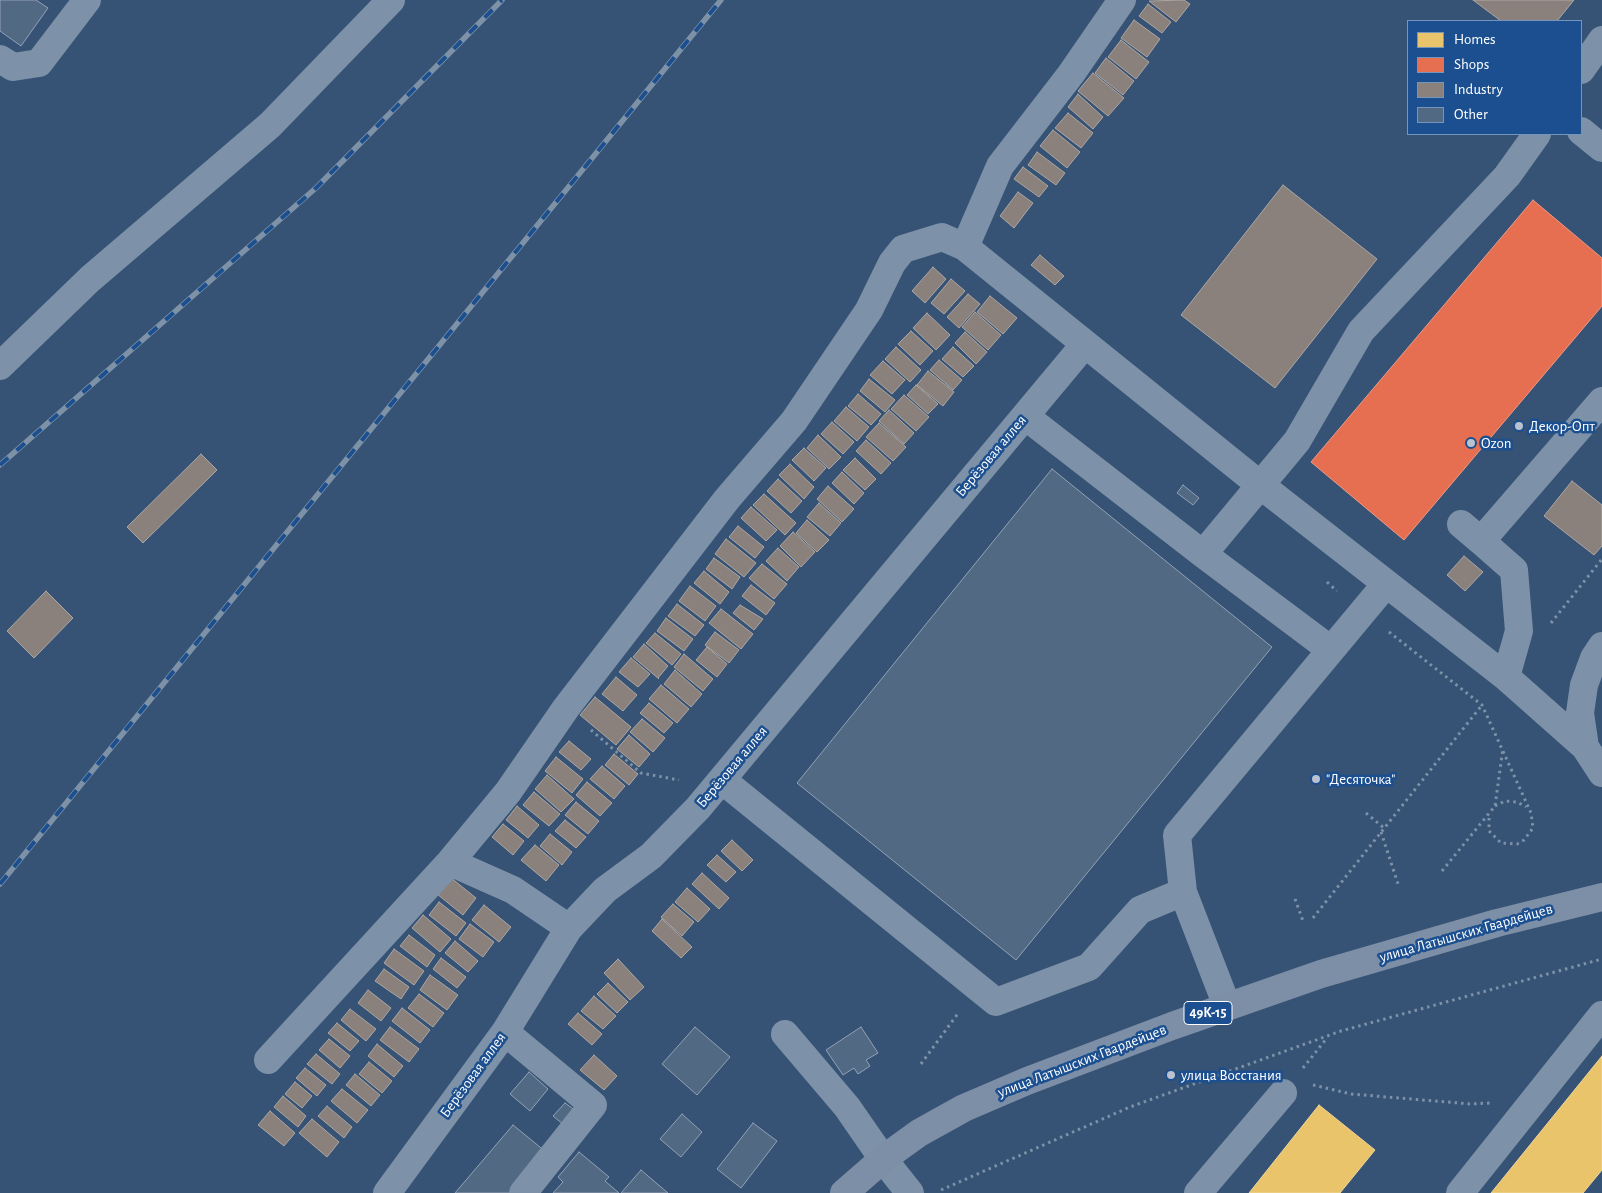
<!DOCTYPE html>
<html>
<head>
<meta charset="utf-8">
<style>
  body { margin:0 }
  #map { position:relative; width:1602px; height:1193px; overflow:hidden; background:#365274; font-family:"Alegreya Sans",sans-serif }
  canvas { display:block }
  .legend { position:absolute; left:1407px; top:20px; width:175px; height:115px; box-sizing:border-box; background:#1b4f8f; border:1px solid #7695bc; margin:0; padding:6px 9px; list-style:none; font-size:15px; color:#fff }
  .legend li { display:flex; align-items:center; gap:10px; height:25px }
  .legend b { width:25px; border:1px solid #7695bc }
</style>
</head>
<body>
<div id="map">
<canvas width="1602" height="1193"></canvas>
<ul class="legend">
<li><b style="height:14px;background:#e9c46a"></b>Homes</li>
<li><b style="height:14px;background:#e76f51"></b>Shops</li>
<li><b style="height:14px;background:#8a817c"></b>Industry</li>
<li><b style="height:14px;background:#526984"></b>Other</li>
</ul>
</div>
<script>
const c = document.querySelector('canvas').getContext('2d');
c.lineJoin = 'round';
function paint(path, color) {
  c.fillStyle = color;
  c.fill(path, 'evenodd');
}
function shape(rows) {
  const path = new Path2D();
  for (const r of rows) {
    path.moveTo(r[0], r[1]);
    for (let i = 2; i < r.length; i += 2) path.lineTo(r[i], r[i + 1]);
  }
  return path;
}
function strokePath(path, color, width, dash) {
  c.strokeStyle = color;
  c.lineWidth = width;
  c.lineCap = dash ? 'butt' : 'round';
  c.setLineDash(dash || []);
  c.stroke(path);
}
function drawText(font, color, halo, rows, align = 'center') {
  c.font = font + ' "Alegreya Sans",sans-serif';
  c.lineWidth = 5;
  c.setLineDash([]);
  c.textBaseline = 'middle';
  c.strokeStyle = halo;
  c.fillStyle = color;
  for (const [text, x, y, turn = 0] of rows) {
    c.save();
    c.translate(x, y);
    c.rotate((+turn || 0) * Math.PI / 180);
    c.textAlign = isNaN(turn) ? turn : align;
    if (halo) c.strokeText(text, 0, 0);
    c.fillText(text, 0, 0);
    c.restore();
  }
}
const homes = shape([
  [1602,1056,1602,1170,1583,1193,1491,1193,1602,1056],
  [1319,1105,1375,1150,1340,1193,1249,1193,1319,1105]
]);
paint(homes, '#e9c46a');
strokePath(homes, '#f0d697', 1);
const shops = shape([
  [1533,200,1602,258,1602,306,1404,540,1311,462,1533,200]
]);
paint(shops, '#e76f51');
strokePath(shops, '#ee9a85', 1);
const industry = shape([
  [1184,0,1190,4,1176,22,1149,1,1184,0],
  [1473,0,1574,0,1557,21,1501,21,1473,0],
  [1148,4,1171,22,1162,33,1139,16,1148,4],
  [1134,20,1160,39,1147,57,1121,38,1134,20],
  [1121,40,1149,62,1136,79,1108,57,1121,40],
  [1106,58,1134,81,1123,95,1095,73,1106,58],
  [1093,73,1124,98,1108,116,1078,91,1093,73],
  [1078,94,1103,117,1093,129,1068,107,1078,94],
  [1068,113,1093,133,1081,148,1055,128,1068,113],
  [1053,130,1080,152,1067,168,1040,146,1053,130],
  [1037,152,1065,173,1056,185,1028,165,1037,152],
  [1023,167,1048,186,1039,197,1014,179,1023,167],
  [1283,185,1377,259,1275,388,1181,315,1283,185],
  [1018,192,1033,203,1014,228,1000,216,1018,192],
  [1040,255,1064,276,1055,285,1031,265,1040,255],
  [933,267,946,279,925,303,912,291,933,267],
  [951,279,965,291,944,314,931,303,951,279],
  [968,294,980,304,959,328,947,317,968,294],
  [990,296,1017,318,1003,334,977,312,990,296],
  [975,312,1001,335,988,350,962,327,975,312],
  [927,313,950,335,936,350,913,328,927,313],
  [911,331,933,351,920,365,898,344,911,331],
  [965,332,987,352,976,364,955,343,965,332],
  [896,347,921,370,910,382,885,359,896,347],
  [953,347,974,366,963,377,942,359,953,347],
  [939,360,962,380,953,390,930,370,939,360],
  [883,361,905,380,892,394,870,375,883,361],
  [928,371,954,392,943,406,917,385,928,371],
  [869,379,895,400,885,412,860,391,869,379],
  [916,385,938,404,928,414,907,395,916,385],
  [858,394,881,414,871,425,848,406,858,394],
  [904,395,929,417,916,431,891,409,904,395],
  [846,407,869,427,857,441,834,421,846,407],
  [889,410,914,433,904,444,879,421,889,410],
  [832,422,854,442,843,454,821,434,832,422],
  [879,423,906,447,893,461,866,437,879,423],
  [818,435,841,457,829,469,807,448,818,435],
  [866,440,891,463,881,474,856,451,866,440],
  [804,448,826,468,814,481,792,460,804,448],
  [201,454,217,470,143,543,127,527,201,454],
  [855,458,876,479,865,490,843,470,855,458],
  [790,464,814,487,804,499,779,475,790,464],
  [842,472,864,493,854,504,832,483,842,472],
  [778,479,802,501,791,513,767,491,778,479],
  [1572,481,1602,505,1602,546,1594,555,1544,516,1572,481],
  [828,486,854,509,842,522,817,499,828,486],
  [764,494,796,523,785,535,753,505,764,494],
  [819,503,841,523,830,536,807,517,819,503],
  [751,507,777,530,766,541,741,518,751,507],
  [807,520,829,540,817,552,796,533,807,520],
  [738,526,764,547,755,558,729,537,738,526],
  [793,532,815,552,801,567,780,546,793,532],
  [726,539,756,563,744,577,715,554,726,539],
  [778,548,799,567,787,581,766,561,778,548],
  [1464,556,1483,572,1465,591,1447,575,1464,556],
  [714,558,740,577,732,589,706,569,714,558],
  [762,564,787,584,774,599,749,578,762,564],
  [704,571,729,592,720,604,694,583,704,571],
  [751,585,775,603,766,615,742,596,751,585],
  [690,586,716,606,705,621,679,601,690,586],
  [46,591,73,618,34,658,7,631,46,591],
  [677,604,704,625,695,636,668,616,677,604],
  [740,605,763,619,754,630,733,613,740,605],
  [721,609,753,634,741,649,709,623,721,609],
  [666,618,693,639,684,651,657,631,666,618],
  [715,632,739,650,729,663,705,645,715,632],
  [655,633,681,654,672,665,646,643,655,633],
  [644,644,668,666,658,678,659,679,633,657,644,644],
  [707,647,727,664,717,677,696,660,707,647],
  [684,654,713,679,703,691,674,667,684,654],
  [631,658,650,674,638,687,619,672,631,658],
  [675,670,702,694,691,707,664,684,675,670],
  [616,677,637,695,623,711,602,694,616,677],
  [661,685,689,709,677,723,649,699,661,685],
  [595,697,631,727,616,745,580,715,595,697],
  [649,703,673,723,664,733,640,713,649,703],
  [642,719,665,738,653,752,630,732,642,719],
  [629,735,650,754,639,767,617,749,629,735],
  [569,741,591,759,581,770,559,752,569,741],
  [614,754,638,774,629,785,605,765,614,754],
  [556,757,583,779,572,793,545,771,556,757],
  [602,766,625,786,614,799,590,779,602,766],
  [547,775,574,799,561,812,535,789,547,775],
  [587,782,612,803,600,816,576,795,587,782],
  [534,792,560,814,549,826,523,805,534,792],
  [576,802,599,821,588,834,565,815,576,802],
  [517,806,539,825,528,838,506,820,517,806],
  [565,820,586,837,576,848,555,831,565,820],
  [503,824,524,841,513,855,492,837,503,824],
  [550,834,572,852,562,865,540,846,550,834],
  [732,840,753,860,742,871,721,851,732,840],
  [535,845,559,865,546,881,521,860,535,845],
  [717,855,736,872,726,882,707,865,717,855],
  [702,873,729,898,719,909,692,884,702,873],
  [450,877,476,898,463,915,437,894,450,877],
  [687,888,710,909,698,922,675,902,687,888],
  [439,902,466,923,456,936,429,915,439,902],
  [673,904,694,922,682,936,661,917,673,904],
  [484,905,511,927,499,942,472,920,484,905],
  [423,915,451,939,440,952,412,928,423,915],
  [662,919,692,947,681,958,652,931,662,919],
  [470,924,494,942,483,957,459,939,470,924],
  [409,935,435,955,427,967,400,946,409,935],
  [455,941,478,961,468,972,445,953,455,941],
  [394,949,424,971,414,985,384,963,394,949],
  [441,958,466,977,457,988,433,969,441,958],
  [618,959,644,987,630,1000,604,973,618,959],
  [384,969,409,987,401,999,375,981,384,969],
  [430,975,458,995,447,1010,420,990,430,975],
  [608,983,628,1002,617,1013,597,994,608,983],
  [368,990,391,1008,381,1021,358,1003,368,990],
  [419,994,444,1013,433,1027,408,1008,419,994],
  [594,996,616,1016,603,1029,581,1011,594,996],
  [402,1008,430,1030,420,1043,392,1021,402,1008],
  [350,1009,376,1029,366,1041,341,1020,350,1009],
  [578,1013,602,1034,592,1045,568,1024,578,1013],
  [337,1023,359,1041,350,1051,328,1033,337,1023],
  [390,1027,419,1049,409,1062,380,1040,390,1027],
  [329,1039,350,1056,340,1068,319,1050,329,1039],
  [377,1044,403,1066,394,1077,368,1056,377,1044],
  [316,1054,340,1074,332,1084,307,1064,316,1054],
  [594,1055,617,1076,604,1090,580,1070,594,1055],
  [369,1062,392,1081,382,1093,359,1074,369,1062],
  [305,1068,326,1085,317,1096,296,1078,305,1068],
  [355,1074,380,1095,371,1106,346,1085,355,1074],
  [295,1082,312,1096,302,1108,285,1094,295,1082],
  [342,1089,368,1110,357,1123,331,1101,342,1089],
  [283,1096,306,1116,298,1127,274,1107,283,1096],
  [327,1106,352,1127,344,1138,318,1116,327,1106],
  [270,1111,295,1133,284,1146,258,1125,270,1111],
  [312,1119,339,1142,327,1157,299,1133,312,1119]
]);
paint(industry, '#8a817c');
strokePath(industry, '#ada7a3', 1);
const building = shape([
  [0,0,36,0,48,8,21,46,0,31,0,0],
  [1052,469,1272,647,1016,960,797,783,1052,469],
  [1183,485,1199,498,1193,505,1177,493,1183,485],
  [695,1027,730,1057,697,1095,662,1064,695,1027],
  [861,1027,878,1053,866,1060,870,1066,858,1074,854,1068,843,1075,826,1050,861,1027],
  [529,1072,548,1089,530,1111,510,1094,529,1072],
  [565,1103,576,1111,564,1125,553,1116,565,1103],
  [682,1114,702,1132,681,1157,660,1139,682,1114],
  [753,1123,777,1141,741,1188,717,1169,753,1123],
  [513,1125,546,1152,511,1193,455,1193,513,1125],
  [579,1152,609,1177,605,1181,619,1193,553,1193,563,1182,558,1177,579,1152],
  [641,1170,668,1193,621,1193,641,1170]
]);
paint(building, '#526984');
strokePath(building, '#92a2b6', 1);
strokePath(shape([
  [1327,582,1337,591],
  [1551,623,1602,559],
  [1389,632,1482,705,1531,813,1533,828,1524,840,1517,844,1501,843,1489,831,1489,814],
  [591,730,641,773,679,780],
  [1495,806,1505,801,1517,802,1526,807],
  [1366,813,1384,828],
  [1381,832,1399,887],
  [1442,871,1495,806,1503,748],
  [1295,899,1303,921],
  [1313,918,1482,705],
  [921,1064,959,1012],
  [1303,1068,1327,1038],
  [1313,1085,1351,1094,1471,1104,1490,1103],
  [941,1190,1130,1107,1341,1031,1602,959]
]), '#7d92a8', 3, [2.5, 4]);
strokePath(shape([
  [0,59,13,67,39,63,87,0],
  [1581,70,1602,40],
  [1581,131,1602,148],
  [965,247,1000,166,1071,74,1122,0],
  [0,366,90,279,270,125,391,0],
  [1025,416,1203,554,1331,650],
  [1461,524,1481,541,1602,401],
  [1481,541,1514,570,1519,631,1506,677],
  [1203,554,1297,441,1361,331,1507,176,1537,134],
  [1602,646,1594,658,1584,685,1580,713,1585,747,1602,773],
  [722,780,996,1002,1089,967,1140,910,1183,892],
  [450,862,513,890,569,928],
  [1227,1006,1183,892,1177,835,1386,584],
  [505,1032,593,1105,523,1193],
  [785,1034,847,1107,883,1159,910,1193],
  [268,1060,450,862,508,792,566,708,727,499,794,421,869,310,892,263,903,249,942,237,965,247,1259,484,1506,677,1585,747],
  [387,1193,505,1032,569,928,605,890,651,856,698,808,1085,344],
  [1198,1193,1283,1093],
  [1460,1193,1602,1015]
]), '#7d92a8', 28);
strokePath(shape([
  [844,1193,883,1159,919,1133,964,1108,1027,1081,1172,1026,1321,974,1497,923,1602,897]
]), '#7d8ea7', 28);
const rail = shape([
  [0,465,317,187,502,0],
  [0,884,721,0]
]);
strokePath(rail, '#7e92a7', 5.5);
strokePath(rail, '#1b4f8f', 4, [11]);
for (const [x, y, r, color] of [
  [1519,426,5,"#b9c2ce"],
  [1471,443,5,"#b9c2ce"],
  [1316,779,5,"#b9c2ce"],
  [1171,1075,5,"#b9c2ce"]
]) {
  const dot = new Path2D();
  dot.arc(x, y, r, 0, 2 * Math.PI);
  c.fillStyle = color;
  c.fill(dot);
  strokePath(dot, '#1b4f8f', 2);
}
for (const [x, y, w] of [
  [1208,1013,48]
]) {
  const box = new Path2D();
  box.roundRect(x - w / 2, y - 11.5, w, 23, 4);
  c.fillStyle = '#1b4f8f';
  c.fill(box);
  strokePath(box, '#fff', 1);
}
drawText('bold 14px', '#fff', null, [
  ["49К-15",1208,1013]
]);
drawText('15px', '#fff', '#1b4f8f', [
  ["Декор-Опт",1529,426],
  ["Ozon",1481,443],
  ["\"Десяточка\"",1326,779],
  ["улица Восстания",1181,1075]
], 'left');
drawText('15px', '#fff', '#1b4f8f', [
  ["Берёзовая аллея",991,456,-50],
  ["Берёзовая аллея",732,767,-50],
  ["улица Латышских Гвардейцев",1466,933,-16],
  ["улица Латышских Гвардейцев",1082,1061,-21],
  ["Берёзовая аллея",473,1075,-54]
]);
</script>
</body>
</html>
